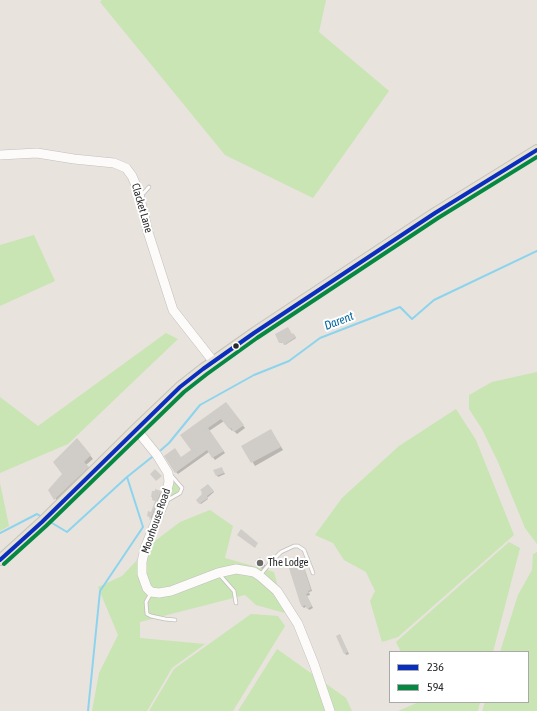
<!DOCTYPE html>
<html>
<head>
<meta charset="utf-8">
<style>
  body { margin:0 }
  #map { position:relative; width:537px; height:711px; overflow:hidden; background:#e8e3dd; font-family:"Asap Condensed",sans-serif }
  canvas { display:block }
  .legend { position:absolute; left:389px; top:651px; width:140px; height:52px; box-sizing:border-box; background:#fff; border:1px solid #a9a9a9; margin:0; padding:5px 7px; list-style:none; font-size:12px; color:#292929 }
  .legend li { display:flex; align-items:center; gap:8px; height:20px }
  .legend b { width:20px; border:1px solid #a9a9a9 }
</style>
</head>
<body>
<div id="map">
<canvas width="537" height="711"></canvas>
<ul class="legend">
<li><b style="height:5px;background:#0a2ebe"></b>236</li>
<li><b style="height:5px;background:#068843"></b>594</li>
</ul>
</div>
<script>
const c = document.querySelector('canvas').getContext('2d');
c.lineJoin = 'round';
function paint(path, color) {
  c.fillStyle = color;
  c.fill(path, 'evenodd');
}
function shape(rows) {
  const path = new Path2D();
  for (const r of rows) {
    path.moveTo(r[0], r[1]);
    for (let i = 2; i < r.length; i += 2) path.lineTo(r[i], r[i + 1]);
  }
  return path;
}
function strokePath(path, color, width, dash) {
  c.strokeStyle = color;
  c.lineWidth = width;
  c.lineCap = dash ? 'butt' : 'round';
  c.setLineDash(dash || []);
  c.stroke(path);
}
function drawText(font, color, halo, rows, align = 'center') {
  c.font = font + ' "Asap Condensed",sans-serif';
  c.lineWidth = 4;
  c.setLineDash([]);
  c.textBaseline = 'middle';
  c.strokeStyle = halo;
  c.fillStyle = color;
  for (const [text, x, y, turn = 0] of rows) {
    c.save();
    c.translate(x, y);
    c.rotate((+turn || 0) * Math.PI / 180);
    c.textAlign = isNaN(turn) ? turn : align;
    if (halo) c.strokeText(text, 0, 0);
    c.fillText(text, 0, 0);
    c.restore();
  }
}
paint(shape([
  [102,0,326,0,319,32,389,91,313,198,225,155,100,2],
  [34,235,55,281,0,306,0,245],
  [166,333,178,339,68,444,0,473,0,397,38,426],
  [537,372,537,544,525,528,498,462,482,429,469,409,469,395,492,382],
  [456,409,476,440,514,535,398,637,382,642,370,601,375,591,366,572,344,560,333,543,315,535,342,498,399,446],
  [171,478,180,489,172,497,170,498],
  [0,483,9,526,0,531],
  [210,510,233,526,225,558,274,572,285,613,256,605,245,595,140,622,140,638,205,644,172,668,147,711,92,711,99,673,118,635,98,587,122,576,155,541,180,522],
  [509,542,520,548,493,652,401,652,396,642],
  [537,552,537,711,482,711,485,702,528,702,528,652,500,652,518,595,532,570,533,554],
  [251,614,278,616,285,626,233,711,149,711,174,669],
  [277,649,346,698,352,711,238,711],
  [419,702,480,702,478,711,398,711]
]), '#c8e5b3');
paint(shape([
  [292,335,294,335,296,338,285,345,283,342,281,343,280,342],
  [228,405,245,428,237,434,233,430,232,431,224,421,209,431,225,453,215,460,209,452,178,474,176,472,181,458,193,450,182,435],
  [271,430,283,450,255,466,243,446],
  [80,443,93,459,86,465,91,470,58,502,49,490,63,474],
  [222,469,225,474,218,477,215,471],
  [208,485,214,492,207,498,208,499,201,504,197,500,203,495],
  [160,492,161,493,151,520,151,518,148,516,152,514,156,501,153,500,152,496],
  [260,559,266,566,262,569,256,561],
  [296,564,299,570,304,569,305,570,312,591,309,592,310,595,307,596,313,608,309,610,307,606,304,608,302,606],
  [340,635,349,654,346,655,337,636]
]), '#0003');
strokePath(shape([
  [161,450,169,443,200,405,254,375,289,361,320,338,400,307,412,319,434,300,537,251],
  [47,520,67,532,127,477,152,457],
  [0,533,37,514,42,517],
  [88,711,100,591,143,527,127,477]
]), '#8cd4ee', 2);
paint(shape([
  [288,327,292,334,293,333,296,337,284,345,282,342,279,343,275,334],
  [226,402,244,425,234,432,231,428,229,429,221,419,208,428,224,451,212,458,207,450,175,473,164,456,175,448,181,457,191,450,180,435],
  [271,429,281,447,251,463,241,446],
  [77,438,91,455,84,462,89,467,54,500,48,490,62,474,53,462],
  [222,467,224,473,216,476,213,470],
  [155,469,162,476,156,481,150,474],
  [208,484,214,491,207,496,208,498,199,504,196,500,202,494,201,493,202,492,200,490],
  [155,489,161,491,150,520,149,519,150,517,147,516,148,511,151,512,155,501,152,500,153,497,151,497,152,491,155,491],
  [241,529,258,543,255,548,237,535],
  [260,557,265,564,260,568,255,561],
  [296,562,298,569,304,568,311,590,308,591,309,593,306,594,312,606,307,609,305,605,302,607,300,603,288,565],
  [340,634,348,652,344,654,336,636]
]), '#d0cdc9');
const lane = shape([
  [141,196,149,187],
  [166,501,180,493,182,488,170,474],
  [219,574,234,591,236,603],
  [261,574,271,562,281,552,294,546,298,546,304,550,313,573],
  [151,593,146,602,147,614,151,616,165,619,175,620]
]);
const secondary = shape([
  [0,155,37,153,74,159,114,163,126,168,132,176,138,190,148,232,173,310,213,361],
  [136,429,157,455,168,473,169,482,164,502,145,548,142,562,142,574,147,588,151,592,159,593,171,591,218,573,236,569,254,572,260,576,277,591,298,624,314,664,330,711]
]);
const primary = shape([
  [0,560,42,522,136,429,180,387,203,369,254,333,435,213,537,150]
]);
strokePath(lane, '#c1bfbf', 4.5);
strokePath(secondary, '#c1bfbf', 10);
strokePath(primary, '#c4c2c0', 12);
strokePath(lane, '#fcfbfa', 3);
strokePath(secondary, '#fcfbfa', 9);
strokePath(primary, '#e7e2d1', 10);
strokePath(shape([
  [0,560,42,522,180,387,203,369,254,333,435,213,537,150]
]), '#0a2ebe', 4);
strokePath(shape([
  [4,564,46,526,184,392,207,374,257,338,438,218,537,157]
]), '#068843', 4);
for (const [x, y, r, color] of [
  [236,346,3.5,"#292929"],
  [260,563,4,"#6c6a68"]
]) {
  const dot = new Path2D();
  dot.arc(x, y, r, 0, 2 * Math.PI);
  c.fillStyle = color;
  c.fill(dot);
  strokePath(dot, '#fff', 1.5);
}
drawText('11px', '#292929', '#fff', [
  ["Clacket Lane",142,208,74],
  ["Moorhouse Road",156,521,-71]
]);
drawText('11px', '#292929', '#fff', [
  ["The Lodge",268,563]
], 'left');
drawText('italic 12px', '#0468a1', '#fff', [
  ["Darent",339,321,-21]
]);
</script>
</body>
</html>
